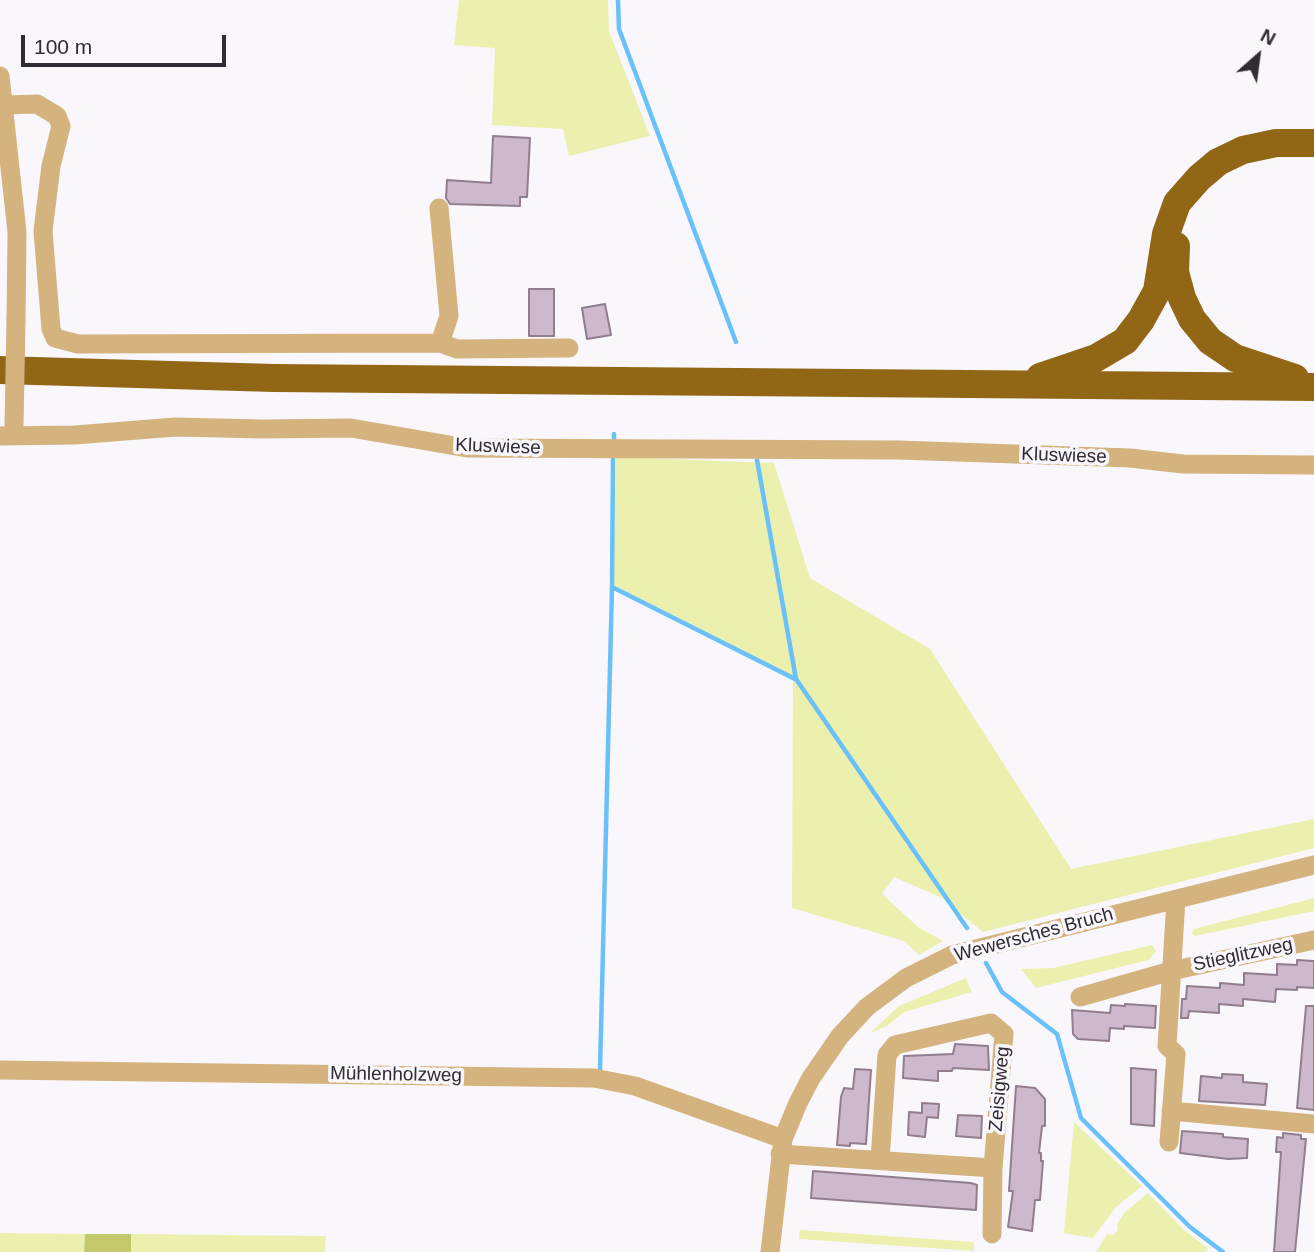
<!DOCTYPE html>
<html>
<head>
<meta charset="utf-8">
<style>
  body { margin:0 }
  #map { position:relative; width:1314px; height:1252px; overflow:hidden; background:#f9f7fc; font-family:Arial,sans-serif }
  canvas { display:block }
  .north { position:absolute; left:1223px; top:21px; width:70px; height:70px; -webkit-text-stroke:5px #f9f7fc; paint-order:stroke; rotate:28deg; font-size:19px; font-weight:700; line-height:28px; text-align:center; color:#302b34 }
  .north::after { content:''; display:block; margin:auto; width:24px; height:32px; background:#302b34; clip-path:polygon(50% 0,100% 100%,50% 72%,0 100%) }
  .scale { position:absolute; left:21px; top:35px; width:205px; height:32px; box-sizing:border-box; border:4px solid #302b34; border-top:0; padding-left:9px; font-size:21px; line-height:24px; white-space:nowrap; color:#302b34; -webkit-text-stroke:5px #f9f7fc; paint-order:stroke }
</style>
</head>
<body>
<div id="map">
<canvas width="1314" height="1252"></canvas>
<div class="north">N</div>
<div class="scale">100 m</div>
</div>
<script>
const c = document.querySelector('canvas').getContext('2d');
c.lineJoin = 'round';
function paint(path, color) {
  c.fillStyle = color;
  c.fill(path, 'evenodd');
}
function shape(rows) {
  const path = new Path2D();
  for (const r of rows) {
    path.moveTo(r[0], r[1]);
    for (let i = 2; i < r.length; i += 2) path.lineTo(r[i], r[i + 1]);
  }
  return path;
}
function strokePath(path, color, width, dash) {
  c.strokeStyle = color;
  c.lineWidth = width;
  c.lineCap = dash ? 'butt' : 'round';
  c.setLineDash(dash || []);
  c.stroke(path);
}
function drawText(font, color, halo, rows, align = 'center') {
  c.font = font + ' Arial,sans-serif';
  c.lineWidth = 7;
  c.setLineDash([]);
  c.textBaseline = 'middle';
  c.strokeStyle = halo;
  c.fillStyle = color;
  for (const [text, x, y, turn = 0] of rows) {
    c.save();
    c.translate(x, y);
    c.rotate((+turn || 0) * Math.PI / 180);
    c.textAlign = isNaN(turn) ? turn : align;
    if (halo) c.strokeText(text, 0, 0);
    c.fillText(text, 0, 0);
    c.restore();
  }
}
paint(shape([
  [459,0,608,0,609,31,650,136,569,156,563,129,492,125,495,48,454,45],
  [616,457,774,463,810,578,930,649,1071,869,1314,819,1314,848,983,932,940,897,894,877,882,894,918,927,943,941,919,955,904,941,792,908,793,676,613,586],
  [1314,898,1314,911,1195,936,1192,933,1194,929],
  [1152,945,1156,951,1149,960,1036,988,1021,969,1053,968],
  [966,978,972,992,904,1012,887,1026,870,1033,899,1006],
  [1074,1122,1142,1186,1116,1207,1093,1238,1064,1233],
  [1148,1193,1185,1231,1208,1248,1206,1252,1096,1252,1107,1234,1113,1235,1118,1230,1117,1224,1125,1212],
  [800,1230,974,1242,974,1251,799,1239],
  [0,1233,85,1234,84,1252,0,1252],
  [131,1234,326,1236,325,1252,131,1252]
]), '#ebf0ae');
paint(shape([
  [85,1234,131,1234,131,1252,84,1252]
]), '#c3c86c');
strokePath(shape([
  [618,0,619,29,736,342],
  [614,434,614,442],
  [613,459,612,587,795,679],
  [757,460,796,679,967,928],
  [986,963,1002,992,1057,1034,1081,1118,1190,1227,1223,1252],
  [600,1070,612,587]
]), '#6ac0f8', 4.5);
const building = shape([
  [493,136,530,138,527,197,520,197,520,206,450,204,446,198,447,180,491,183,493,136],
  [529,289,554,289,554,336,529,336,529,289],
  [605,304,611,335,587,339,582,308,605,304],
  [1297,960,1314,961,1314,988,1297,987,1297,990,1276,989,1275,1002,1243,999,1243,1006,1219,1004,1219,1013,1189,1011,1188,1018,1181,1018,1182,999,1186,999,1187,986,1220,988,1220,983,1244,985,1244,973,1277,975,1277,964,1297,965,1297,960],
  [1125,1004,1156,1006,1155,1028,1124,1026,1124,1029,1110,1028,1109,1041,1078,1039,1073,1034,1072,1010,1110,1013,1111,1005,1125,1006,1125,1004],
  [1306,1006,1314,1006,1314,1110,1297,1108,1306,1006],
  [955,1044,988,1046,989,1070,953,1068,952,1071,938,1071,938,1081,903,1078,904,1056,953,1054,955,1044],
  [1131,1068,1156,1070,1154,1126,1131,1124,1131,1068],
  [855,1069,871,1070,866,1144,850,1143,850,1146,837,1145,841,1097,844,1088,853,1089,855,1069],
  [1222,1074,1243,1075,1243,1082,1267,1084,1265,1105,1199,1101,1201,1076,1222,1078,1222,1074],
  [1016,1086,1035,1088,1045,1099,1045,1126,1042,1126,1039,1153,1041,1153,1041,1161,1043,1161,1040,1200,1035,1200,1032,1231,1008,1227,1013,1191,1009,1191,1016,1086],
  [922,1103,939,1104,938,1118,927,1117,925,1137,908,1135,909,1112,922,1113,922,1103],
  [958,1115,982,1116,981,1138,956,1136,958,1115],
  [1182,1131,1223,1134,1223,1137,1248,1139,1247,1158,1228,1159,1180,1153,1182,1131],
  [1283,1133,1301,1135,1301,1139,1306,1139,1295,1252,1274,1252,1281,1152,1276,1152,1277,1137,1283,1138,1283,1133],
  [813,1171,971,1183,977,1185,976,1210,811,1198,813,1171]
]);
paint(building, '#ceb8cb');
strokePath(building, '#917d8e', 2);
strokePath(shape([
  [0,76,17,232,16,320],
  [5,105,37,104,57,116,61,126,51,166,43,231,51,329,55,338,78,344,440,343,457,349,569,348],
  [439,208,449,316,440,343],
  [0,436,75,435,175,427,263,429,351,428,467,448,899,450,1130,458,1183,464,1314,465],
  [1080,997,1171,971,1314,940],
  [0,1070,594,1078,635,1086,783,1139],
  [1171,1111,1314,1124],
  [1169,1142,1176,1054,1167,1046,1176,899],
  [780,1154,993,1168],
  [880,1160,887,1055,895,1045,991,1023,1004,1034,993,1168,992,1234],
  [770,1252,783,1139,798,1103,811,1078,840,1036,867,1007,906,978,952,955,1314,865]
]), '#d4b37e', 19);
strokePath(shape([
  [1176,246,1175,272,1182,298,1192,319,1210,341,1235,358,1295,378],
  [0,370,274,378,1314,387],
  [1040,377,1096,358,1125,341,1141,320,1157,291,1166,234,1177,203,1199,178,1218,162,1243,150,1276,143,1314,143]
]), '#916716', 28);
strokePath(shape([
  [14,426,16,320]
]), '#d4b37e', 19);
drawText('19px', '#302b34', '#f9f7fc', [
  ["Kluswiese",498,447,2],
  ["Kluswiese",1064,456,2],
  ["Wewersches Bruch",1034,935,-15],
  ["Stieglitzweg",1243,955,-12],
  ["Mühlenholzweg",396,1075,1],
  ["Zeisigweg",1000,1089,-85]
]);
</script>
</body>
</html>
